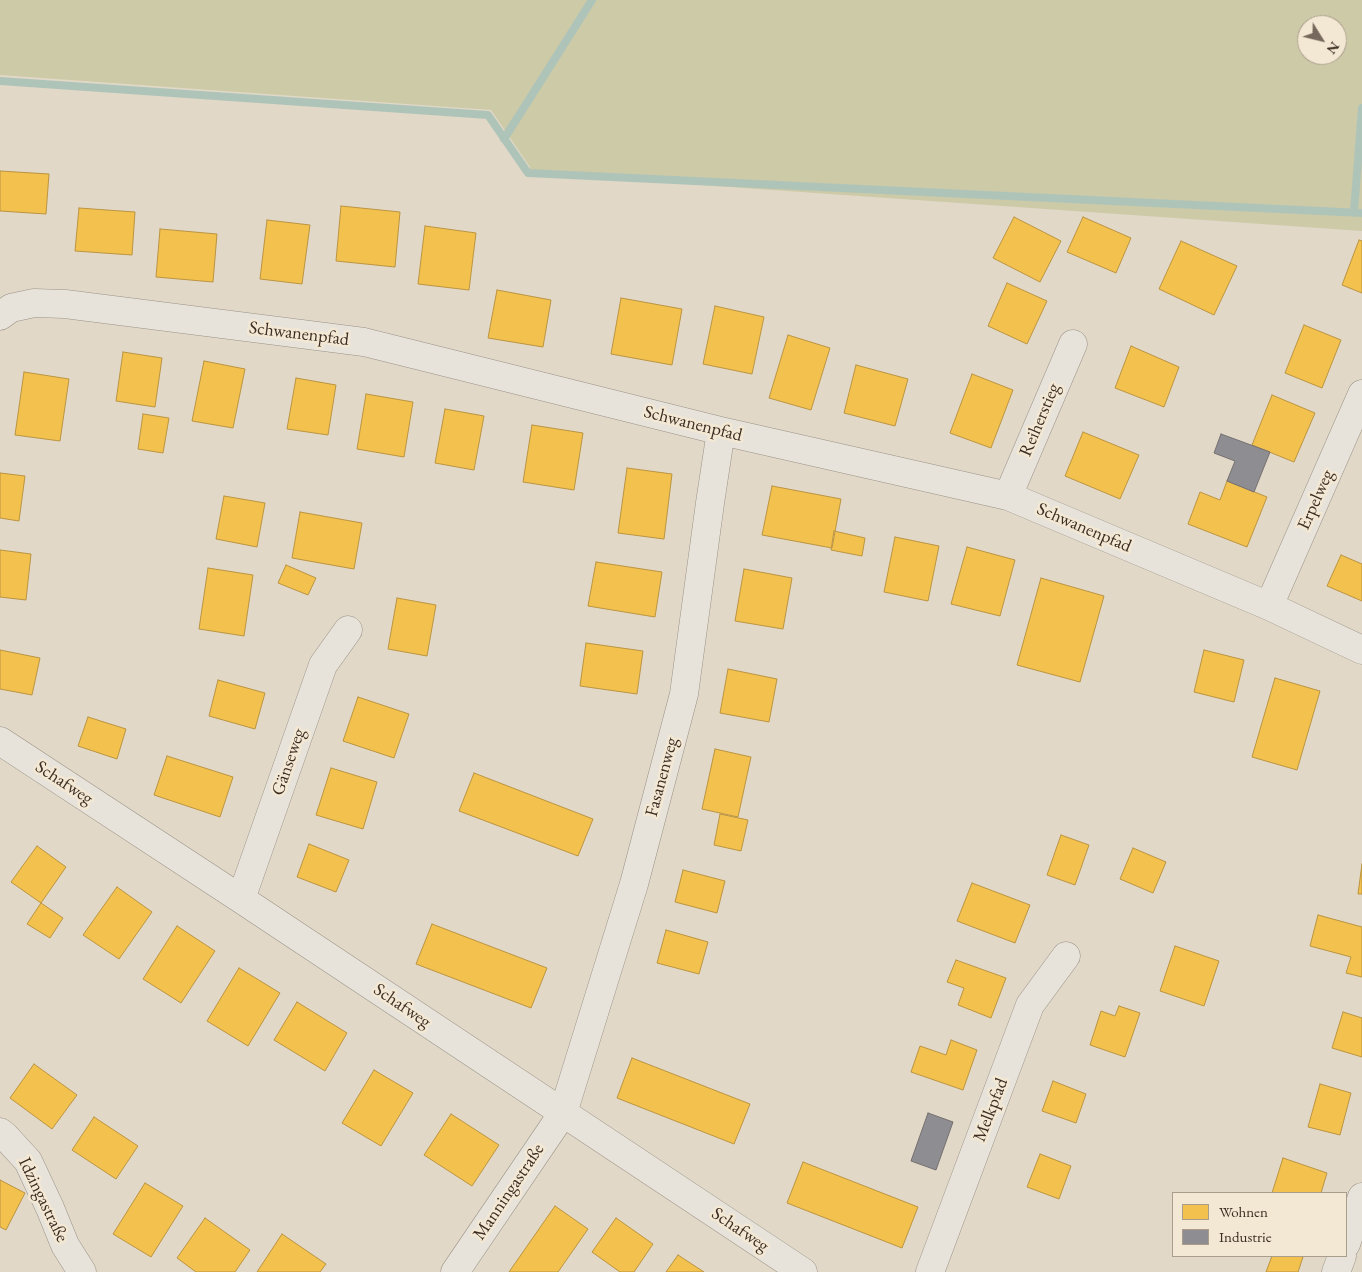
<!DOCTYPE html>
<html>
<head>
<meta charset="utf-8">
<style>
  body { margin:0 }
  #map { position:relative; width:1362px; height:1272px; overflow:hidden; background:#e1d8c7; font-family:"EB Garamond",serif }
  canvas { display:block }
  .legend { position:absolute; left:1172px; top:1192px; width:175px; height:65px; box-sizing:border-box; background:#f3e8d3; border:1px solid #aa9d8c; margin:0; padding:6px 9px; list-style:none; font-size:15px; color:#3c2c22 }
  .legend li { display:flex; align-items:center; gap:10px; height:25px }
  .legend b { width:25px; border:1px solid #aa9d8c }
  .north { position:absolute; left:1297px; top:15px; width:50px; height:50px; box-sizing:border-box; background:#f3e8d3; border:1px solid #aa9d8c; border-radius:50%; rotate:126deg; font-size:14px; font-weight:700; line-height:20px; text-align:center; color:#3c2c22 }
  .north::after { content:''; display:block; margin:auto; width:18px; height:22px; background:#76685c; clip-path:polygon(50% 0,100% 100%,50% 72%,0 100%) }
</style>
</head>
<body>
<div id="map">
<canvas width="1362" height="1272"></canvas>
<ul class="legend">
<li><b style="height:14px;background:#f2c14e"></b>Wohnen</li>
<li><b style="height:14px;background:#8d8d92"></b>Industrie</li>
</ul>
<div class="north">N</div>
</div>
<script>
const c = document.querySelector('canvas').getContext('2d');
c.lineJoin = 'round';
function paint(path, color) {
  c.fillStyle = color;
  c.fill(path, 'evenodd');
}
function shape(rows) {
  const path = new Path2D();
  for (const r of rows) {
    path.moveTo(r[0], r[1]);
    for (let i = 2; i < r.length; i += 2) path.lineTo(r[i], r[i + 1]);
  }
  return path;
}
function strokePath(path, color, width, dash) {
  c.strokeStyle = color;
  c.lineWidth = width;
  c.lineCap = dash ? 'butt' : 'round';
  c.setLineDash(dash || []);
  c.stroke(path);
}
function drawText(font, color, halo, rows, align = 'center') {
  c.font = font + ' "EB Garamond",serif';
  c.lineWidth = 5;
  c.setLineDash([]);
  c.textBaseline = 'middle';
  c.strokeStyle = halo;
  c.fillStyle = color;
  for (const [text, x, y, turn = 0] of rows) {
    c.save();
    c.translate(x, y);
    c.rotate((+turn || 0) * Math.PI / 180);
    c.textAlign = isNaN(turn) ? turn : align;
    if (halo) c.strokeText(text, 0, 0);
    c.fillText(text, 0, 0);
    c.restore();
  }
}
paint(shape([
  [0,0,1362,0,1362,231,528,173,530,167,491,110,0,75],
  [1307,25,1337,25,1337,55,1307,55]
]), '#cdcaa8');
const homes = shape([
  [0,171,49,174,46,214,0,211,0,171],
  [341,206,400,212,395,267,336,261,341,206],
  [79,208,135,212,132,255,75,251,79,208],
  [1014,217,1061,241,1040,282,993,258,1014,217],
  [1083,217,1131,238,1116,273,1067,252,1083,217],
  [267,220,310,225,302,284,260,279,267,220],
  [425,226,476,233,469,290,418,284,425,226],
  [160,229,217,234,213,282,156,277,160,229],
  [1359,240,1362,241,1362,293,1342,285,1359,240],
  [1181,241,1237,266,1214,315,1159,289,1181,241],
  [1007,283,1047,301,1027,344,988,326,1007,283],
  [497,290,551,300,543,347,488,338,497,290],
  [621,298,682,309,672,365,611,354,621,298],
  [715,306,764,317,752,374,703,364,715,306],
  [1304,325,1341,340,1322,388,1285,373,1304,325],
  [788,335,830,348,811,410,769,398,788,335],
  [1131,346,1179,367,1164,407,1115,388,1131,346],
  [123,352,162,358,155,407,116,401,123,352],
  [204,361,245,369,233,428,192,421,204,361],
  [856,365,908,379,895,426,844,413,856,365],
  [24,372,69,379,60,441,15,435,24,372],
  [972,374,1013,390,991,448,950,433,972,374],
  [296,378,336,385,328,435,287,429,296,378],
  [366,394,413,402,404,457,357,449,366,394],
  [1272,395,1315,413,1294,462,1252,445,1272,395],
  [445,409,484,416,474,470,435,463,445,409],
  [143,414,169,418,163,453,138,449,143,414],
  [532,425,583,433,574,490,523,482,532,425],
  [1083,432,1139,455,1120,499,1065,476,1083,432],
  [627,468,672,474,664,539,618,533,627,468],
  [0,473,25,476,19,521,0,518,0,473],
  [1227,481,1267,497,1247,547,1188,524,1200,492,1220,500,1227,481],
  [772,486,841,499,832,548,762,535,772,486],
  [224,496,265,503,257,547,216,539,224,496],
  [300,512,362,523,354,569,292,558,300,512],
  [834,531,865,538,862,556,831,550,834,531],
  [895,537,939,546,928,601,884,592,895,537],
  [967,547,1015,560,1000,616,951,604,967,547],
  [0,550,31,554,26,600,0,597,0,550],
  [1341,555,1362,564,1362,601,1327,586,1341,555],
  [596,562,662,572,655,617,588,606,596,562],
  [286,565,316,578,308,595,278,583,286,565],
  [208,568,253,575,244,636,199,629,208,568],
  [744,569,792,578,783,629,735,621,744,569],
  [1041,578,1104,596,1080,682,1017,665,1041,578],
  [397,598,436,605,427,656,388,649,397,598],
  [586,643,643,651,637,694,580,686,586,643],
  [0,650,40,658,32,695,0,689,0,650],
  [1204,650,1244,660,1234,702,1194,692,1204,650],
  [728,669,777,679,769,722,720,713,728,669],
  [1275,678,1320,691,1297,770,1252,757,1275,678],
  [218,680,265,693,255,729,209,716,218,680],
  [358,697,409,714,394,758,343,741,358,697],
  [88,717,126,729,117,759,78,746,88,717],
  [715,749,751,757,738,817,702,809,715,749],
  [167,756,233,777,220,817,154,795,167,756],
  [331,768,377,782,363,829,316,815,331,768],
  [474,773,593,819,578,856,459,811,474,773],
  [720,814,748,820,741,851,714,845,720,814],
  [1061,835,1089,845,1075,885,1047,875,1061,835],
  [309,844,349,860,336,892,297,877,309,844],
  [37,846,66,867,41,903,11,882,37,846],
  [1133,848,1166,862,1153,893,1120,879,1133,848],
  [1362,864,1362,894,1358,894,1362,864],
  [683,870,725,881,717,913,675,902,683,870],
  [972,883,1030,905,1015,943,957,921,972,883],
  [117,887,152,912,119,959,83,935,117,887],
  [41,903,63,918,50,938,27,924,41,903],
  [1318,915,1362,927,1362,977,1346,973,1351,957,1310,946,1318,915],
  [432,924,547,968,531,1008,416,964,432,924],
  [177,926,215,951,181,1003,143,979,177,926],
  [666,930,708,942,699,974,657,963,666,930],
  [1175,946,1219,961,1204,1006,1160,991,1175,946],
  [956,960,1006,978,991,1018,958,1005,964,988,947,982,956,960],
  [239,968,280,993,248,1046,207,1021,239,968],
  [297,1002,347,1033,325,1071,274,1040,297,1002],
  [1119,1006,1140,1013,1125,1057,1090,1045,1101,1011,1115,1016,1119,1006],
  [1343,1012,1362,1018,1362,1057,1332,1048,1343,1012],
  [951,1040,977,1050,963,1090,911,1072,920,1046,946,1055,951,1040],
  [632,1058,750,1104,734,1144,617,1098,632,1058],
  [34,1064,77,1095,52,1129,10,1098,34,1064],
  [374,1070,413,1093,381,1146,342,1123,374,1070],
  [1053,1081,1086,1094,1076,1123,1042,1111,1053,1081],
  [1320,1084,1351,1093,1340,1135,1308,1127,1320,1084],
  [451,1114,499,1145,472,1186,424,1155,451,1114],
  [94,1117,138,1146,116,1179,72,1150,94,1117],
  [1040,1154,1071,1166,1059,1199,1027,1187,1040,1154],
  [1283,1158,1327,1173,1321,1193,1272,1193,1283,1158],
  [803,1162,918,1207,902,1248,787,1203,803,1162],
  [0,1180,25,1193,6,1230,0,1227,0,1180],
  [145,1183,183,1206,151,1257,113,1234,145,1183],
  [555,1206,588,1229,558,1272,509,1272,555,1206],
  [205,1218,250,1250,235,1272,196,1272,177,1258,205,1218],
  [616,1218,653,1244,634,1272,620,1272,592,1252,616,1218],
  [282,1234,326,1264,320,1272,257,1272,282,1234],
  [678,1255,704,1272,666,1272,678,1255],
  [1272,1256,1299,1256,1303,1257,1298,1272,1266,1272,1272,1256]
]);
paint(homes, '#f2c14e');
strokePath(homes, '#bb9441', 1);
const industry = shape([
  [1221,434,1270,452,1254,492,1227,481,1235,461,1214,453,1221,434],
  [928,1113,953,1122,936,1170,911,1161,928,1113]
]);
paint(industry, '#8d8d92');
strokePath(industry, '#757070', 1);
strokePath(shape([
  [0,81,488,115,528,173,1362,213],
  [504,139,592,0],
  [1354,212,1362,108]
]), '#afc4b9', 8);
const minor = shape([
  [0,316,11,308,34,303,65,304,364,342,721,431,1008,496,1269,606,1362,650],
  [1008,496,1073,344],
  [1269,606,1362,394],
  [0,741,241,899,803,1272],
  [241,899,323,665,348,630],
  [0,1132,5,1136,28,1161,50,1208,65,1245,82,1272],
  [1346,1244,1362,1197],
  [455,1272,563,1113,634,884,684,694,710,503,721,431],
  [930,1272,1030,1005,1066,956],
  [1336,1272,1342,1256]
]);
strokePath(minor, '#999287', 29);
strokePath(minor, '#e8e3da', 28);
drawText('18px', '#3c2c22', '#f3e8d3', [
  ["Schwanenpfad",299,334,7],
  ["Reiherstieg",1040,420,-67],
  ["Schwanenpfad",693,424,14],
  ["Erpelweg",1316,500,-66],
  ["Schwanenpfad",1084,528,23],
  ["Gänseweg",289,762,-71],
  ["Fasanenweg",662,777,-75],
  ["Schafweg",64,783,33],
  ["Schafweg",402,1006,34],
  ["Melkpfad",991,1110,-69],
  ["Manningastraße",509,1192,-56],
  ["Idzingastraße",43,1200,64],
  ["Schafweg",740,1230,34]
]);
</script>
</body>
</html>
